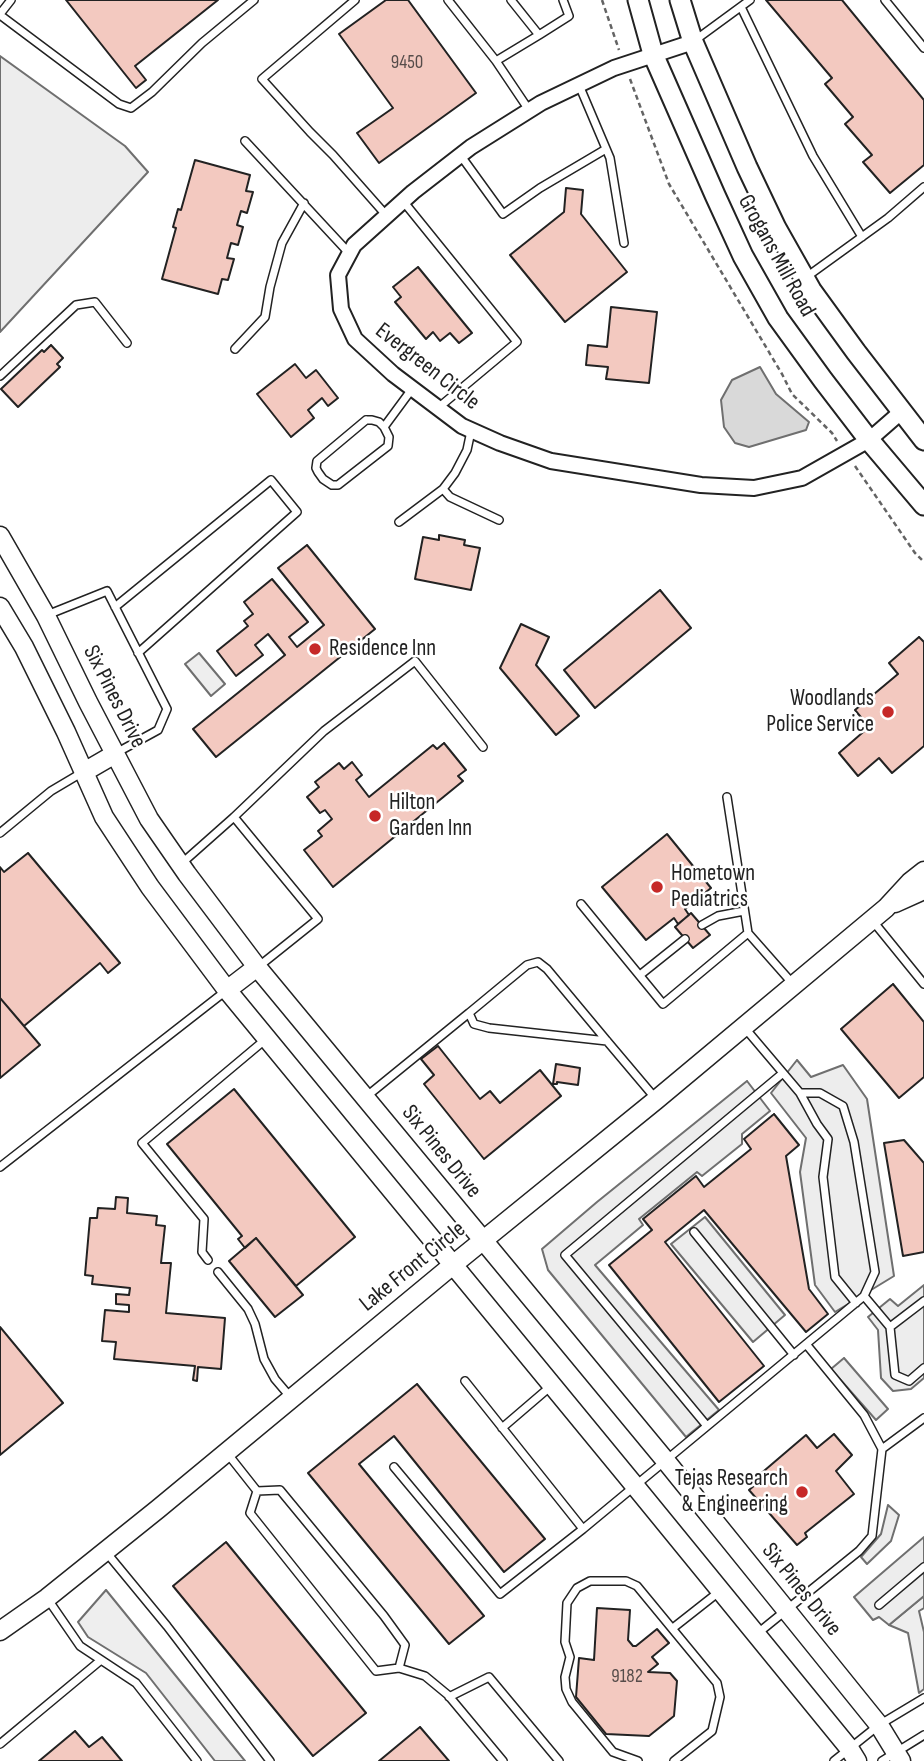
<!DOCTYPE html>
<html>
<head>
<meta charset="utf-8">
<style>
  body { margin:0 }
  canvas { display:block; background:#fff }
</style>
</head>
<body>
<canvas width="924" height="1761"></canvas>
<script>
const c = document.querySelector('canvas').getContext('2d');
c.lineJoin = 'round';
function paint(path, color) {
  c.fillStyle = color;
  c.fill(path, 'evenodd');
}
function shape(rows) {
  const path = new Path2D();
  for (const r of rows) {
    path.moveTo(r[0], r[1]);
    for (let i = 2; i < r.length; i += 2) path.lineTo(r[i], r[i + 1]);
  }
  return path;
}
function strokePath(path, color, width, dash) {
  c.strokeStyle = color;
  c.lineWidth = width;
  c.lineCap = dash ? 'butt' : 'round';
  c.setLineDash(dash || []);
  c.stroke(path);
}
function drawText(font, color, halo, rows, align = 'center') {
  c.font = font + ' "Sofia Sans Condensed",sans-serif';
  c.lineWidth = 5;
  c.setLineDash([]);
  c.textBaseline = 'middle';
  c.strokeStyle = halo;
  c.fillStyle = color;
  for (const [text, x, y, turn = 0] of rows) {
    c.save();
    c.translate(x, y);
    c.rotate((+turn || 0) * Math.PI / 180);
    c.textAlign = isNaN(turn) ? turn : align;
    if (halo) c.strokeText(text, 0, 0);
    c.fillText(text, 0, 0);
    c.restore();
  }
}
const green = shape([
  [199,653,225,684,211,696,185,664,199,653],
  [106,1590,245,1761,215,1761,146,1673,88,1637,78,1622,106,1590],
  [924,1596,924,1608,919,1611,924,1632,924,1689,919,1693,908,1633,889,1625,924,1596]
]);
paint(green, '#eee');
strokePath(green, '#6f6f6f', 2);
const parking = shape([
  [0,56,125,146,148,172,0,332,0,56],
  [797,1060,811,1077,843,1065,867,1099,894,1276,835,1312,815,1285,800,1172,806,1138,771,1093,797,1060],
  [747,1081,770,1111,742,1134,742,1144,702,1176,697,1172,639,1219,643,1225,595,1265,719,1410,686,1437,548,1270,542,1249,597,1202,747,1081],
  [705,1217,785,1315,753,1342,671,1244,705,1217],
  [924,1285,924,1378,911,1389,893,1391,881,1378,878,1330,868,1317,890,1299,898,1306,924,1285],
  [844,1358,888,1409,876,1420,831,1369,844,1358],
  [888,1505,899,1515,891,1541,867,1564,861,1557,881,1534,888,1505],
  [924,1537,924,1596,889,1625,879,1617,873,1620,854,1597,924,1537]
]);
paint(parking, '#ededed');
strokePath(parking, '#6f6f6f', 2);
const water = shape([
  [760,367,776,394,809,422,806,430,749,447,735,443,724,427,721,400,732,380,760,367]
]);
paint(water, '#d9d9d9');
strokePath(water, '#6f6f6f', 2);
const building = shape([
  [66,0,218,0,135,66,146,80,136,88,66,0],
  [386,0,408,0,476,93,379,163,357,133,393,108,339,34,386,0],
  [766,0,842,0,924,100,924,165,890,193,863,162,872,155,845,124,853,117,825,84,832,78,766,0],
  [195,160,250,175,246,191,253,192,247,213,241,211,237,225,243,227,238,245,231,243,227,258,234,259,228,280,222,279,218,294,162,279,176,228,173,227,178,209,181,210,195,160],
  [566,188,583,190,581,214,627,272,565,322,510,255,564,212,566,188],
  [418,267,472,333,459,343,450,333,440,341,433,332,426,339,395,302,401,297,393,287,418,267],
  [611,307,657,312,649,383,606,379,608,367,586,365,588,345,607,347,611,307],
  [51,345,63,358,57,364,60,367,18,407,1,389,42,350,44,352,51,345],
  [295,364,306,378,316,370,338,398,328,406,322,398,308,410,314,418,291,437,257,394,295,364],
  [439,535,465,540,464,545,480,548,471,590,415,579,423,537,439,540,439,535],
  [307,545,375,629,216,757,193,729,285,655,268,634,255,645,263,655,236,676,217,651,248,626,244,621,253,614,244,602,272,579,308,622,289,637,297,647,324,625,278,568,307,545],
  [660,590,691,628,595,708,564,670,660,590],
  [521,624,549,637,536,665,579,716,556,735,500,668,521,624],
  [919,637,924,642,924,746,892,773,879,758,858,776,839,753,869,727,855,710,898,674,889,663,919,637],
  [444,743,466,770,458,776,463,781,333,887,304,850,322,836,318,831,332,819,325,810,320,813,307,797,319,787,315,782,339,763,344,769,352,762,362,775,356,780,369,797,433,745,437,749,444,743],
  [667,834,711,888,685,909,689,915,678,924,674,918,646,940,602,887,667,834],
  [28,853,120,963,108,973,100,963,24,1026,0,998,0,867,4,872,28,853],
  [691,913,710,935,693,948,675,927,691,913],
  [893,984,924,1022,924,1077,899,1098,841,1029,893,984],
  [0,998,40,1045,0,1078,0,998],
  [438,1046,480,1099,490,1091,500,1103,540,1070,561,1096,484,1159,424,1084,434,1075,421,1059,438,1046],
  [556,1064,580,1068,578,1085,557,1082,557,1084,553,1084,556,1064],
  [234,1089,355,1237,296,1286,256,1238,245,1248,238,1239,242,1236,167,1144,234,1089],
  [774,1114,799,1145,786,1156,809,1289,828,1314,806,1332,704,1210,665,1242,764,1366,719,1402,609,1265,652,1230,643,1219,696,1176,704,1187,751,1149,744,1139,774,1114],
  [904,1140,924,1163,924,1252,903,1256,884,1143,904,1140],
  [116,1197,128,1198,127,1213,157,1216,156,1225,165,1226,161,1263,171,1263,166,1313,225,1318,221,1369,198,1367,197,1381,193,1380,195,1366,114,1359,116,1342,102,1341,105,1310,129,1312,129,1305,116,1304,116,1294,129,1295,130,1288,92,1284,93,1276,85,1275,90,1218,97,1218,98,1208,115,1209,116,1197],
  [256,1238,303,1295,275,1317,229,1261,256,1238],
  [0,1327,63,1403,0,1455,0,1327],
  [417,1384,545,1539,504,1572,394,1436,359,1464,484,1616,449,1644,308,1473,417,1384],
  [834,1434,852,1455,836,1471,854,1494,805,1533,807,1537,797,1545,749,1490,761,1480,758,1476,806,1435,817,1448,834,1434],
  [226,1542,366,1713,313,1756,173,1586,226,1542],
  [597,1608,630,1610,628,1640,633,1646,636,1646,657,1629,669,1643,652,1657,658,1664,648,1672,670,1673,677,1681,674,1716,649,1736,606,1734,576,1697,579,1658,594,1660,597,1608],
  [420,1727,449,1761,379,1761,420,1727],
  [75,1731,89,1747,102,1737,122,1761,39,1761,75,1731]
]);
paint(building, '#f3c9c0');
strokePath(building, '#222', 2);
const service = shape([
  [355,0,262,79,310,132,333,155,386,215],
  [448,0,496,61,539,35],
  [511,0,539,35,569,16,563,0],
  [885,0,924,48],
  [741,7,813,156,862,237],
  [0,14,11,0],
  [0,15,119,104,131,108,152,92,202,43,254,0],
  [694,41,750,0],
  [496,61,529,110],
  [579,85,610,158,624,243],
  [245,141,349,253],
  [461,156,503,214,540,188,606,149],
  [403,201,517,342,438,408],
  [805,278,888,218,924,187],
  [235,349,265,317,270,287,282,243,304,203],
  [0,376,76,305,95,302,127,343],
  [366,420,372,420,379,422,384,427,389,437,388,446,338,485,332,485,323,479,318,472,316,468,317,461,366,420],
  [384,427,412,389],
  [443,489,450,497,499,520],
  [399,522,443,489,455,473,467,450,471,431],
  [115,607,271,480,297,512,138,653],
  [47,615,107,591,167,709,158,730,116,753],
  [727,797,748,933,793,984],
  [234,817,318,919,258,967],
  [0,833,51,791,83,772],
  [181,864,234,817,324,731,415,661,483,747],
  [581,904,663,1004,748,933],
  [872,920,924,984],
  [702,925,718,916,744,911],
  [640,975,685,939],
  [607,1041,489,1028,474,1024,469,1013,527,965,538,962,547,969,607,1041,656,1099],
  [800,1093,817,1124,828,1139,823,1177,835,1277,856,1303],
  [367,1096,469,1013],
  [0,1167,227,990],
  [694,1232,794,1355],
  [208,1260,202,1252,204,1219,142,1143,266,1039],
  [218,1272,248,1309,255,1324,264,1359,275,1379,292,1399],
  [864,1296,890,1327,895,1375,909,1381,924,1368],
  [890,1327,924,1301],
  [465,1381,583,1529,864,1296,875,1272,854,1142,843,1106,820,1093,800,1093,744,1027],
  [707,1426,565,1255,783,1073],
  [502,1428,551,1386],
  [882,1449,924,1418],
  [227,1453,257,1491],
  [394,1467,500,1594,583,1529],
  [257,1491,250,1513,376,1671,399,1668,425,1676,448,1695,503,1761],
  [257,1491,280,1490,384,1616,405,1645,399,1668],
  [106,1552,167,1626,270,1761],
  [47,1598,80,1646,136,1683,197,1761],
  [879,1605,924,1567],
  [673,1628,720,1591],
  [758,1633,859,1551,872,1536,882,1449,864,1415,806,1344],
  [449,1697,489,1677,559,1761],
  [0,1744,101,1660],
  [638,1761,613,1752,572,1702,566,1689,565,1677,570,1657,565,1642,567,1603,577,1588,590,1581,626,1581,637,1586,717,1683,720,1697,712,1731,674,1761],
  [834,1761,879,1725,924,1698],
  [882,1761,924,1735]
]);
const minor = shape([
  [693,42,614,68,541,103,471,147,413,192,354,245,338,275,341,309,355,339,393,374,462,426,500,443,551,461,701,485,754,488,802,478,869,440,901,412]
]);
const tertiary = shape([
  [0,536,46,616,88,702,149,819,187,874,257,967,665,1460,787,1611,879,1725,901,1761],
  [0,607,24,647,66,732,104,817,150,887,227,990,635,1486,849,1748,857,1761],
  [84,772,115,754],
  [895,903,924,890],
  [227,990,257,967],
  [0,1631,47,1598,158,1509,454,1264,656,1100,886,908,910,882,924,871]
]);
const secondary = shape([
  [638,0,653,54,715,195,743,256,778,318,823,380,869,440,924,505],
  [680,0,693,42,747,167,776,228,811,290,856,352,924,440]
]);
strokePath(service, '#222', 10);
strokePath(minor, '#222', 18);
strokePath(tertiary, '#222', 21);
strokePath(secondary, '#222', 23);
strokePath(shape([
  [602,0,619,50],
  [630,79,669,184,782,374,792,394,832,433,837,441],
  [855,466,915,553,924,562]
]), '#646464', 2.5, [5, 3.5]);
strokePath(service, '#fff', 7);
strokePath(minor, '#fff', 14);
strokePath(tertiary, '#fff', 18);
strokePath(secondary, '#fff', 19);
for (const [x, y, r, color] of [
  [315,649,7,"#c62828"],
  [888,712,7,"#c62828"],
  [375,816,7,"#c62828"],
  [657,887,7,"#c62828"],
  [802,1492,7,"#c62828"]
]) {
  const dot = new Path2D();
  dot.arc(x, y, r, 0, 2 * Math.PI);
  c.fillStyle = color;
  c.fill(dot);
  strokePath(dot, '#fff', 2.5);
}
drawText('19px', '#564c4a', null, [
  ["9450",407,63],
  ["9182",627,1677]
]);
drawText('23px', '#222', '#fff', [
  ["Grogans Mill Road",776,256,61],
  ["Evergreen Circle",427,367,38],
  ["Six Pines Drive",114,697,63],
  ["Six Pines Drive",441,1152,51],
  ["Lake Front Circle",413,1267,-39],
  ["Six Pines Drive",801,1590,51]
]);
drawText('23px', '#222', '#fff', [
  ["Residence Inn",329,649],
  ["Woodlands",874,699,"right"],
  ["Police Service",874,725,"right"],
  ["Hilton",389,803],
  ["Garden Inn",389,829],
  ["Hometown",671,874],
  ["Pediatrics",671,900],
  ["Tejas Research",788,1479,"right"],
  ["& Engineering",788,1505,"right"]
], 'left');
</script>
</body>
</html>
